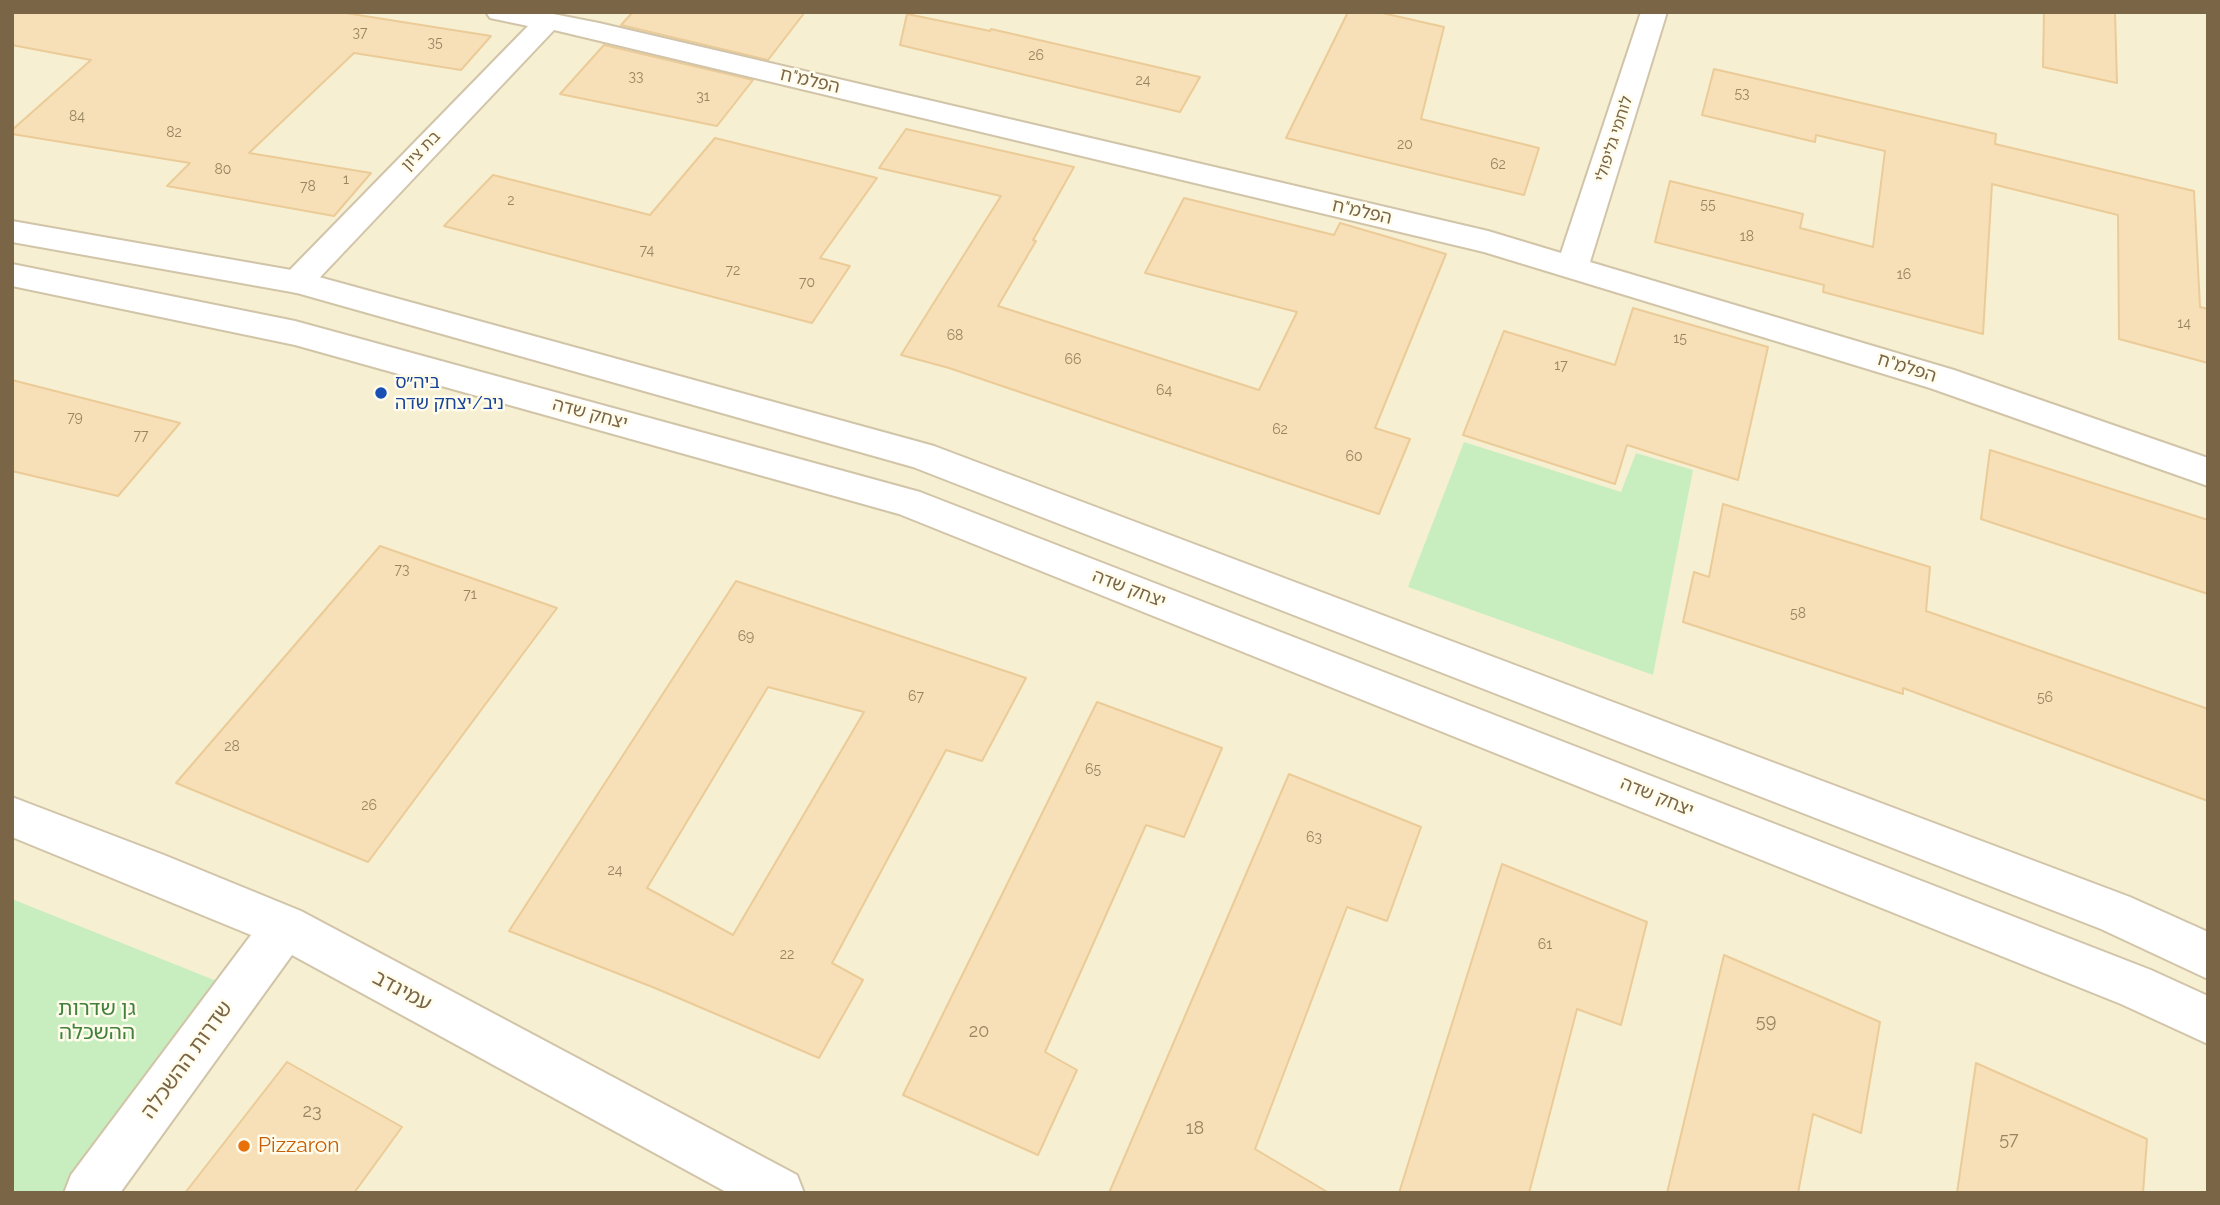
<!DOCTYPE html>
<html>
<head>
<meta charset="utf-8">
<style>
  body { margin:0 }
  #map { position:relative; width:2220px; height:1205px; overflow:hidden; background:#fefae3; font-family:Raleway,sans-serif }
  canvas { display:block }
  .frame { position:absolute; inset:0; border:14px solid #7a6546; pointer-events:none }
</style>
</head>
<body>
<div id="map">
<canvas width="2220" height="1205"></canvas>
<div class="frame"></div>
</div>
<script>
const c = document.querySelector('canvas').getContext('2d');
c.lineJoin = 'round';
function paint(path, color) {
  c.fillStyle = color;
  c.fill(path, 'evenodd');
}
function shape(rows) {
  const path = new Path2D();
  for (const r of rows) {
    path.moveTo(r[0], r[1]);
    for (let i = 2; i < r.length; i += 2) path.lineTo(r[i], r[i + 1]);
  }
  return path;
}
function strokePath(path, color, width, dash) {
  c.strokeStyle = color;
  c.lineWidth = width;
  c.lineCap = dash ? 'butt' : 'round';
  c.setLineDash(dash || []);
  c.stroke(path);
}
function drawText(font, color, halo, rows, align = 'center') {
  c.font = font + ' Raleway,"Noto Sans Hebrew",sans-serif';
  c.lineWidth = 5;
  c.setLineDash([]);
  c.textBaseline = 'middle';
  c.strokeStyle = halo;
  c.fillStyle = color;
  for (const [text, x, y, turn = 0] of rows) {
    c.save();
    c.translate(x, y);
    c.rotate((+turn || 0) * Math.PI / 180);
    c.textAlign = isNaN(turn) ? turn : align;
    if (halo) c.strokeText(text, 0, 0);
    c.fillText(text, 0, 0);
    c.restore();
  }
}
paint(shape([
  [12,12,2208,12,2208,1193,12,1193]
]), '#f7efd1');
paint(shape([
  [1464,442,1621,492,1636,453,1693,470,1653,675,1408,587],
  [12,899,229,986,66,1193,12,1193]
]), '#c8eec0');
const building = shape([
  [12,12,339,12,491,36,461,70,354,53,249,153,371,173,334,216,167,186,190,163,12,134,12,130,91,60,12,45,12,12],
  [633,12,805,12,768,60,621,25,633,12],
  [1348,12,1378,12,1444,27,1421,119,1539,148,1524,195,1286,138,1348,12],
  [2044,12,2115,12,2117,83,2043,67,2044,12],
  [907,14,990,31,991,29,1200,77,1180,112,900,45,907,14],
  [604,45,753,80,717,126,560,94,604,45],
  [1714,69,1996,134,1995,144,2194,191,2200,307,2208,309,2208,363,2119,339,2118,215,1992,184,1983,334,1823,292,1824,285,1655,242,1670,181,1803,214,1800,228,1873,247,1885,151,1816,135,1815,142,1702,115,1714,69],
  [906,129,1074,167,1033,240,1036,241,998,306,1259,390,1297,312,1145,273,1184,198,1334,235,1340,223,1446,254,1375,428,1410,439,1379,514,949,368,901,355,1001,196,879,168,906,129],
  [715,138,877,178,820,258,850,266,812,323,444,226,493,175,650,215,715,138],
  [1633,308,1768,347,1738,480,1627,445,1615,484,1463,435,1504,331,1615,365,1633,308],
  [12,380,180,423,118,496,12,471,12,380],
  [1990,450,2208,520,2208,594,1981,519,1990,450],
  [1723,504,1930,567,1926,611,2208,709,2208,801,1903,688,1903,694,1683,622,1694,572,1709,577,1723,504],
  [380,546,557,608,368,862,176,783,380,546],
  [736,581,1026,678,982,761,946,750,832,963,863,980,819,1058,655,988,509,931,736,581],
  [768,687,864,712,733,935,647,888,768,687],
  [1097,702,1222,748,1184,837,1146,825,1045,1052,1077,1070,1038,1155,903,1095,1097,702],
  [1289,774,1421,827,1387,921,1347,907,1255,1149,1329,1193,1109,1193,1289,774],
  [1502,864,1647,922,1621,1025,1577,1009,1529,1193,1399,1193,1502,864],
  [1724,955,1880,1022,1861,1133,1813,1114,1798,1193,1667,1193,1724,955],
  [287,1062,402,1127,354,1193,185,1193,287,1062],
  [1976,1063,2147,1139,2143,1193,1957,1193,1976,1063]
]);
paint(building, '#f7e0b8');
strokePath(building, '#ebcb97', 2);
const minor = shape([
  [486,12,543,12,599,23,1488,231,1561,253,1641,12,1667,12,1590,262,1954,370,2208,458,2208,486,1930,388,1484,252,554,30,308,290,297,293,286,290,281,282,286,274,528,26,490,18,486,12],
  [12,797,164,855,301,911,797,1175,804,1193,728,1193,292,955,120,1193,64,1193,71,1175,251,935,12,837,12,797]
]);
const tertiary = shape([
  [12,221,297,271,934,446,2130,897,2208,932,2208,979,2101,929,913,467,297,293,12,242,12,221],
  [12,264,295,321,920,492,2151,970,2208,996,2208,1044,2121,1004,899,514,295,345,12,286,12,264]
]);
strokePath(minor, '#d1c4a8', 4);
strokePath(tertiary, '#d1c4a8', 4);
paint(minor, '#fff');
paint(tertiary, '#fff');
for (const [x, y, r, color] of [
  [381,393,7,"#1a4fb4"],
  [244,1146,7,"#e8710a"]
]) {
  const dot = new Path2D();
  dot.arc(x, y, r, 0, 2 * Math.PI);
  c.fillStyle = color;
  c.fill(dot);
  strokePath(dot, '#fffcec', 2.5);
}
drawText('14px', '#998462', null, [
  ["37",360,33],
  ["35",435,43],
  ["26",1036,56],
  ["33",636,77],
  ["24",1143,81],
  ["53",1742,94],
  ["31",703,97],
  ["84",77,117],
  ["82",174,133],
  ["20",1405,145],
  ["62",1498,165],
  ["80",223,170],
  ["1",346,180],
  ["78",308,187],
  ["2",511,201],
  ["55",1708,205],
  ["18",1747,237],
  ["74",647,251],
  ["72",733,271],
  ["16",1904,275],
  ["70",807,283],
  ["14",2184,324],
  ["68",955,336],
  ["15",1680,339],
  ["66",1073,360],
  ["17",1561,366],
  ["64",1164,391],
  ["79",75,418],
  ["62",1280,430],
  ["77",141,436],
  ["60",1354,457],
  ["73",402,570],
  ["71",470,595],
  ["58",1798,614],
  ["69",746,637],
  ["67",916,697],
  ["56",2045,698],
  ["28",232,747],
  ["65",1093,770],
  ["26",369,806],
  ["63",1314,838],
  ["24",615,871],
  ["61",1545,945],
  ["22",787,955]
]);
drawText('16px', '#7a6546', '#fffcec', [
  ["לוחמי גליפולי",1614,139,-72],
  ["בת ציון",421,151,-46]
]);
drawText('18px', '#7a6546', '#fffcec', [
  ["הפלמ\"ח",810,81,13],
  ["הפלמ\"ח",1362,212,13],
  ["הפלמ\"ח",1907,368,17],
  ["יצחק שדה",590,414,15],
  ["יצחק שדה",1129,589,21],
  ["יצחק שדה",1657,797,22]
]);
drawText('18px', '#164399', '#fffcec', [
  ["ביה״ס",395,383],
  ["ניב/יצחק שדה",395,404]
], 'left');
drawText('18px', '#998462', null, [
  ["59",1766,1022],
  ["20",979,1032],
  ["23",312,1112],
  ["18",1195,1129],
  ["57",2009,1140]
]);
drawText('21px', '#7a6546', '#fffcec', [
  ["עמינדב",402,991,28],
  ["שדרות ההשכלה",187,1060,-54]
]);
drawText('21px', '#41813d', '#fffcec', [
  ["גן שדרות",97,1009],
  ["ההשכלה",97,1033]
]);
drawText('21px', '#c56008', '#fffcec', [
  ["Pizzaron",258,1146]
], 'left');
</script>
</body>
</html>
